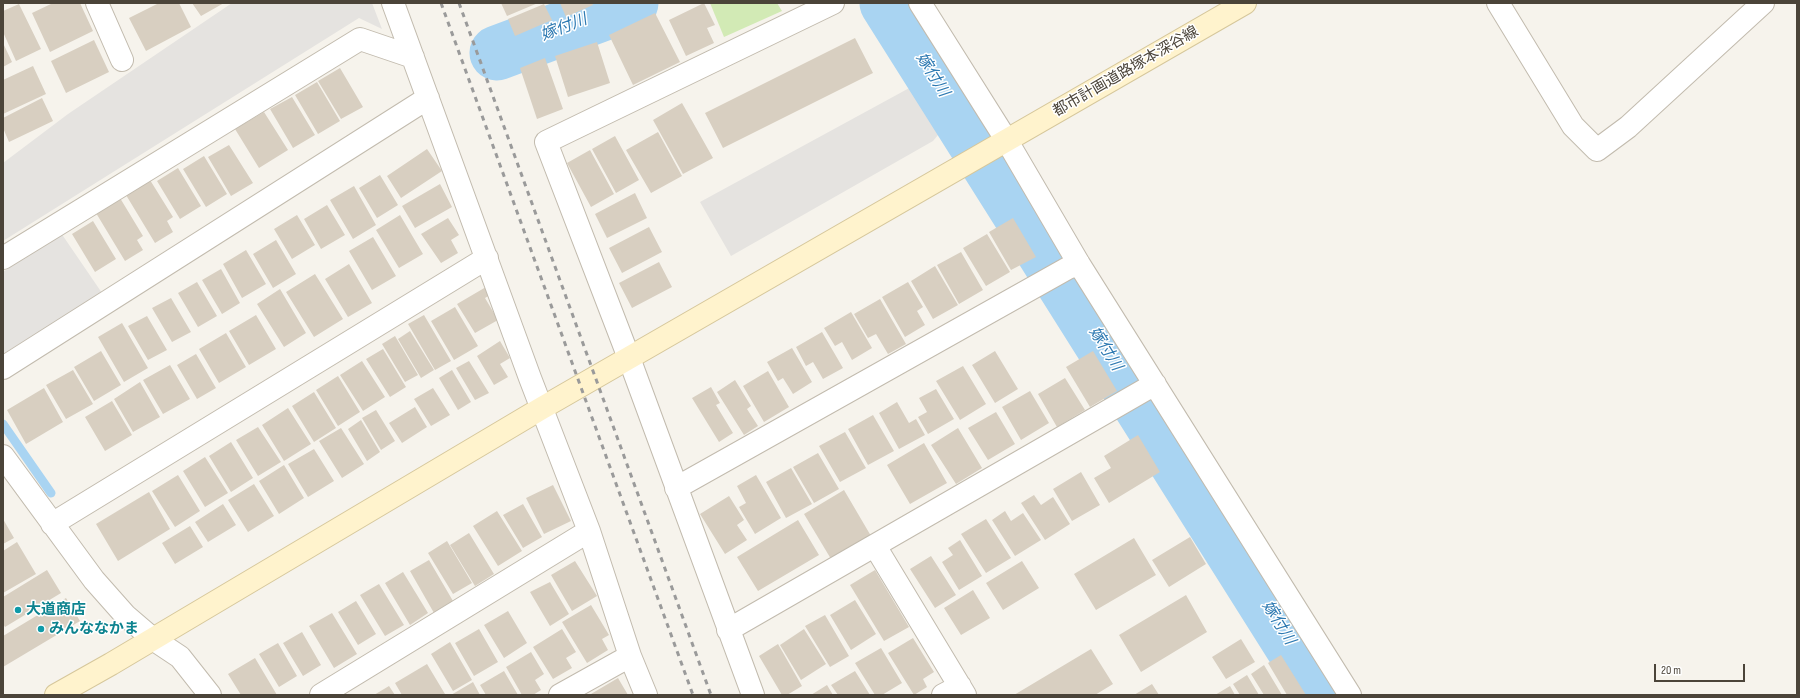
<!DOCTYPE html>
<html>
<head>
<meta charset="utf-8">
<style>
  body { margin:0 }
  #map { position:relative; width:1800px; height:698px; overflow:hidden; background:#f6f3ec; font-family:"Sofia Sans Condensed",sans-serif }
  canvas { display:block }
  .frame { position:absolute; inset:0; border:4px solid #4b4439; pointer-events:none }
  .scale { position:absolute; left:1654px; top:664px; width:91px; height:18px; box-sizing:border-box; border:2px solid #4b4439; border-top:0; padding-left:5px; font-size:12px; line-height:14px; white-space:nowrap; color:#4b4439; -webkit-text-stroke:3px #fff; paint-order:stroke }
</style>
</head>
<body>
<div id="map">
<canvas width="1800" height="698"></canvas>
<div class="frame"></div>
<div class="scale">20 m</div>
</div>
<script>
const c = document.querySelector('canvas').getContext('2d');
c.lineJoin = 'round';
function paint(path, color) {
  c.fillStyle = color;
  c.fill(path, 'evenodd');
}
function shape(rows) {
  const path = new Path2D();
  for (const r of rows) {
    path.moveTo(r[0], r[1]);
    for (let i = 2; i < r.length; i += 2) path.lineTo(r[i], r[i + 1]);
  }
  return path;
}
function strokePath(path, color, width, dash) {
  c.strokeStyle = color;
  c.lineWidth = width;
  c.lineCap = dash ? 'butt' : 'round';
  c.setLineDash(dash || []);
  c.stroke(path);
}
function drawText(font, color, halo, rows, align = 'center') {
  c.font = font + ' "Sofia Sans Condensed","Noto Sans JP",sans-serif';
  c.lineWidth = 3;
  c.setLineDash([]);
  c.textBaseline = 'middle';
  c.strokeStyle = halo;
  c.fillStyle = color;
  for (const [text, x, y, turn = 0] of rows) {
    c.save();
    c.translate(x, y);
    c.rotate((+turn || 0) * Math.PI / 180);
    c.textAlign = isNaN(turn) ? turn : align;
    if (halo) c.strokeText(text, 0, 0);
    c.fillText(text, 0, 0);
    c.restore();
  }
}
paint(shape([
  [710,3,777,3,782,11,724,37]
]), '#d2eab5');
paint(shape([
  [232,3,372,3,382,29,359,18,3,241,3,163,68,114],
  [924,80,948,123,933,141,731,256,700,202],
  [61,233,102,293,3,354,3,272]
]), '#e5e3e0');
strokePath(shape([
  [3,424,51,493]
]), '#a9d4f2', 9);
strokePath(shape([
  [887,3,1323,695],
  [497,53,631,3]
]), '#a9d4f2', 55);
paint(shape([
  [53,3,80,3,93,31,50,52,32,13],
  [159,3,179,3,191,27,146,51,129,18],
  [192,3,224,3,201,16],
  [501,3,538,3,507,16],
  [560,3,592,3,593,5,566,17],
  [704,3,715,25,707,28,714,43,686,56,669,20],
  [19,4,41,49,16,61,3,32,3,11],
  [544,4,552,20,515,36,508,19],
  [655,13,680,62,633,85,609,35],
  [855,38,873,73,723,148,705,113],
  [94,40,109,72,66,93,51,61],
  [597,42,610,83,568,97,555,56],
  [3,43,12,62,3,67],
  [545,58,563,109,537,119,520,68],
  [33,66,46,94,3,114,3,80],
  [340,68,363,107,341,119,318,81],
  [317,82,340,121,318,134,295,95],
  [292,97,315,135,293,148,270,109],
  [42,98,53,121,9,142,3,128,3,118],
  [682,103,713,158,683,174,653,120],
  [264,112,288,150,259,168,235,129],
  [658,132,682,176,651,193,626,150],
  [615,136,639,180,616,193,592,149],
  [229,145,253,183,231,196,208,157],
  [427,149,442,171,401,198,387,176],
  [590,150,614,194,591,207,567,163],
  [204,156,227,194,206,207,183,169],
  [178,168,201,206,180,219,157,181],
  [380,175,398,205,377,218,359,188],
  [150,180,173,217,167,221,173,232,155,243,126,195],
  [440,184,452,207,415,228,402,206],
  [354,186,376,225,353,239,330,200],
  [635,193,647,218,607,238,595,214],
  [120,198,143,236,137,240,143,250,125,261,96,213],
  [327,205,345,235,321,249,304,219],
  [297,215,315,245,292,259,274,229],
  [400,215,423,254,399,268,376,230],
  [448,218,459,235,451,240,458,253,441,263,421,234],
  [1013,218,1036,257,1011,270,989,232],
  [93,221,116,259,95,272,72,234],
  [649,227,662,252,622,273,609,248],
  [987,234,1010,272,986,286,963,248],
  [373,237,396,276,372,290,349,251],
  [276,240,296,274,273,288,253,254],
  [246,250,266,284,242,298,223,264],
  [961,252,983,290,959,304,937,265],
  [659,262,672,287,632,308,619,283],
  [349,264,372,303,348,317,325,279],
  [935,266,958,305,933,319,911,281],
  [221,269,240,303,222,314,202,280],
  [315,274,343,319,314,337,286,292],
  [197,282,217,316,198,327,178,293],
  [908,282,923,307,917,311,925,325,905,337,882,297],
  [486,287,490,295,485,298,498,320,475,333,457,304],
  [280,289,306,333,284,347,257,304],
  [171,298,191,332,172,342,152,308],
  [880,299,906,344,888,354,876,334,868,338,854,314],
  [455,307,478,346,454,360,431,321],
  [851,312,872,348,852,360,842,342,835,346,824,328],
  [256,315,276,349,249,365,229,331],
  [424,315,451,361,435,370,408,324],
  [147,316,167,350,148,360,128,326],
  [122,323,148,368,124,382,98,337],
  [410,331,434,370,421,378,398,339],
  [822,332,843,368,823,379,813,362,806,366,796,347],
  [226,333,246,367,219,383,199,349],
  [395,336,418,375,405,382,382,344],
  [500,341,510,358,500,364,508,377,494,385,477,356],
  [792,348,812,382,793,394,783,378,778,381,767,362],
  [383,349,406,387,390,397,366,359],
  [101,351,121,385,94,401,74,367],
  [995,351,1018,389,995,403,972,365],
  [1093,351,1117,391,1090,407,1066,367],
  [196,354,216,388,197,399,177,365],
  [362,361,385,397,363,411,340,375],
  [469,361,489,393,475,400,456,368],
  [170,365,190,399,163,414,143,380],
  [963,366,986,404,960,420,936,381],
  [73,370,93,404,66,419,46,385],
  [452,370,471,402,458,410,439,378],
  [768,371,789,407,764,422,743,386],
  [338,376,360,412,338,426,316,390],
  [1065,378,1085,410,1057,427,1038,394],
  [735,380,751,406,747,409,758,426,744,435,717,392],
  [140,382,160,417,133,432,114,399],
  [711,387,720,403,716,405,733,433,719,442,692,398],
  [44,388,63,422,26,444,7,410],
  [433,388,450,415,431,426,414,399],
  [936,389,954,419,928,434,918,417,927,412,919,398],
  [1030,391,1049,423,1021,440,1002,407],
  [314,392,336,428,314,442,292,406],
  [112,401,132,435,105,451,85,417],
  [897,402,909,423,916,419,925,435,899,449,879,413],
  [415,407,427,427,402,443,389,423],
  [288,408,311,444,284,461,262,425],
  [376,410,395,441,381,450,362,418],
  [996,412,1015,444,988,460,968,428],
  [873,415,894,451,868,465,848,429],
  [361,420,380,452,367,461,348,429],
  [258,427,281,462,258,476,236,440],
  [341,428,364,464,342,478,319,441],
  [958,428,982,468,956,484,931,445],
  [845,432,866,468,840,482,819,446],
  [1138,435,1160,472,1109,503,1094,478,1111,468,1104,456],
  [231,442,253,478,231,492,209,456],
  [924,443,947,483,910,504,887,465],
  [314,449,334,481,308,497,288,464],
  [818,453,839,489,814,503,793,467],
  [205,457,228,493,205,507,183,471],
  [284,465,304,498,279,514,259,481],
  [791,468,812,504,786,518,766,482],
  [1081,472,1100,505,1072,521,1053,489],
  [178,475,200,511,175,527,152,491],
  [756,475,781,518,755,534,739,507,746,503,737,486],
  [254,484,274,516,248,532,228,500],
  [553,485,571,521,544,534,526,498],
  [844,490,871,536,831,559,804,514],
  [149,492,170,529,118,561,96,524],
  [1034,495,1041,505,1053,497,1070,524,1045,540,1021,503],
  [729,496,744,520,737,525,747,540,725,554,700,514],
  [223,504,236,525,208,542,195,522],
  [523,504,542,537,523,548,503,515],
  [497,511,522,551,498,566,473,526],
  [1005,511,1011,521,1023,513,1041,540,1015,556,992,520],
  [3,519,14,538,3,544],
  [986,519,1011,558,986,573,961,534],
  [798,520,819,555,758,591,737,557],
  [190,526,203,547,175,564,162,543],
  [469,533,494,574,475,586,450,545],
  [1190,537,1206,564,1169,587,1152,560],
  [1134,538,1156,575,1096,610,1074,574],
  [960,540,982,576,959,590,942,562,953,555,948,548],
  [447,541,472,583,453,594,428,553],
  [17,542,36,574,3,593,3,551],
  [931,556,956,595,935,608,910,569],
  [429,560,453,601,434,613,410,571],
  [575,561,597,596,572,611,551,575],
  [1022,561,1039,588,1003,610,986,583],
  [47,570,61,593,5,627,3,624,3,597],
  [875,570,909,627,884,641,850,585],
  [403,572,428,613,410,625,385,583],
  [550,582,569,614,550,626,530,592],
  [379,584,404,625,385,636,360,595],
  [973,590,990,618,961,635,944,608],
  [1186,595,1207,632,1141,672,1119,635],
  [66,598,80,621,3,667,3,636],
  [855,600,876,634,851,650,830,615],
  [356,601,376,634,358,645,338,612],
  [591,605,609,635,602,639,608,650,587,663,562,622],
  [508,611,527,643,504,658,484,625],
  [332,613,357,654,334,668,309,626],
  [825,615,849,656,830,667,805,626],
  [479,629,498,662,474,676,455,643],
  [562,629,576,652,566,658,572,668,553,679,533,647],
  [804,629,826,664,801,680,780,645],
  [302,632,321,665,303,676,283,643],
  [913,638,934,672,923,679,927,687,914,695,888,653],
  [1241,639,1255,662,1226,679,1212,657],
  [450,642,472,680,453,691,431,654],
  [278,643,297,676,279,687,259,654],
  [778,644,802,686,787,695,782,695,759,656],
  [881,648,902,683,882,695,875,695,855,663],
  [1091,649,1113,684,1095,695,1014,695],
  [531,652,544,674,535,680,541,690,533,695,522,695,506,667],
  [1281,655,1306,695,1287,695,1268,663],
  [255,658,277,695,241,695,228,674],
  [427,664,445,694,402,695,395,683],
  [1264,665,1282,695,1264,695,1251,674],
  [504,671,518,695,486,695,480,685],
  [855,671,870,695,838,695,831,685],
  [1247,675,1259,695,1240,695,1233,684],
  [618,678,628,695,592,695,591,694],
  [473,682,480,695,451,695],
  [1152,684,1159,695,1134,695],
  [827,685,833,695,811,695],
  [389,686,395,695,374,695],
  [1230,686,1235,695,1215,695]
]), '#d8cfc1');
const street = shape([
  [97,3,122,60],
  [393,3,530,378,589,531,630,656,646,695],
  [920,3,1007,141,1079,264,1350,695],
  [1498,3,1573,126,1597,150,1628,127,1763,3],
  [3,258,360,39,413,57],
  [3,368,428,98],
  [3,456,94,580,125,615,153,639,180,657,210,695],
  [676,488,1068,268,1079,264],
  [52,524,487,258],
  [875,546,965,695],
  [728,630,1155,384],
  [321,695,589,531],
  [560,695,630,656],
  [753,695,629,358,546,142,833,3],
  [943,695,960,686]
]);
const secondary = shape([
  [56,695,111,664,542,408,1245,3]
]);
strokePath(street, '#c2bbae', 24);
strokePath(secondary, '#d6c79b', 24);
strokePath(street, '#fff', 22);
strokePath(secondary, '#fff3cd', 22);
strokePath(shape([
  [441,3,693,695],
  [459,3,711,695]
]), '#9a9a9a', 3, [5, 5]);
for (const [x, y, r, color] of [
  [18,610,4,"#0f9aa8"],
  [41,629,4,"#0f9aa8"]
]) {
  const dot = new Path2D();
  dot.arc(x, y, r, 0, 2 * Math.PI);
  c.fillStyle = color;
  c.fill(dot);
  strokePath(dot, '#fff', 1.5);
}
drawText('15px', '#4b4439', '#fff', [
  ["都市計画道路塚本深谷線",1126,72,-30]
]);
drawText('bold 15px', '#0d838f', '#fff', [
  ["大道商店",26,610],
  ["みんななかま",49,629]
], 'left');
drawText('italic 16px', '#2e7ab2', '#fff', [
  ["嫁付川",564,28,-21],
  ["嫁付川",932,75,58],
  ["嫁付川",1105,349,58],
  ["嫁付川",1278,623,58]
]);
</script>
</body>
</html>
